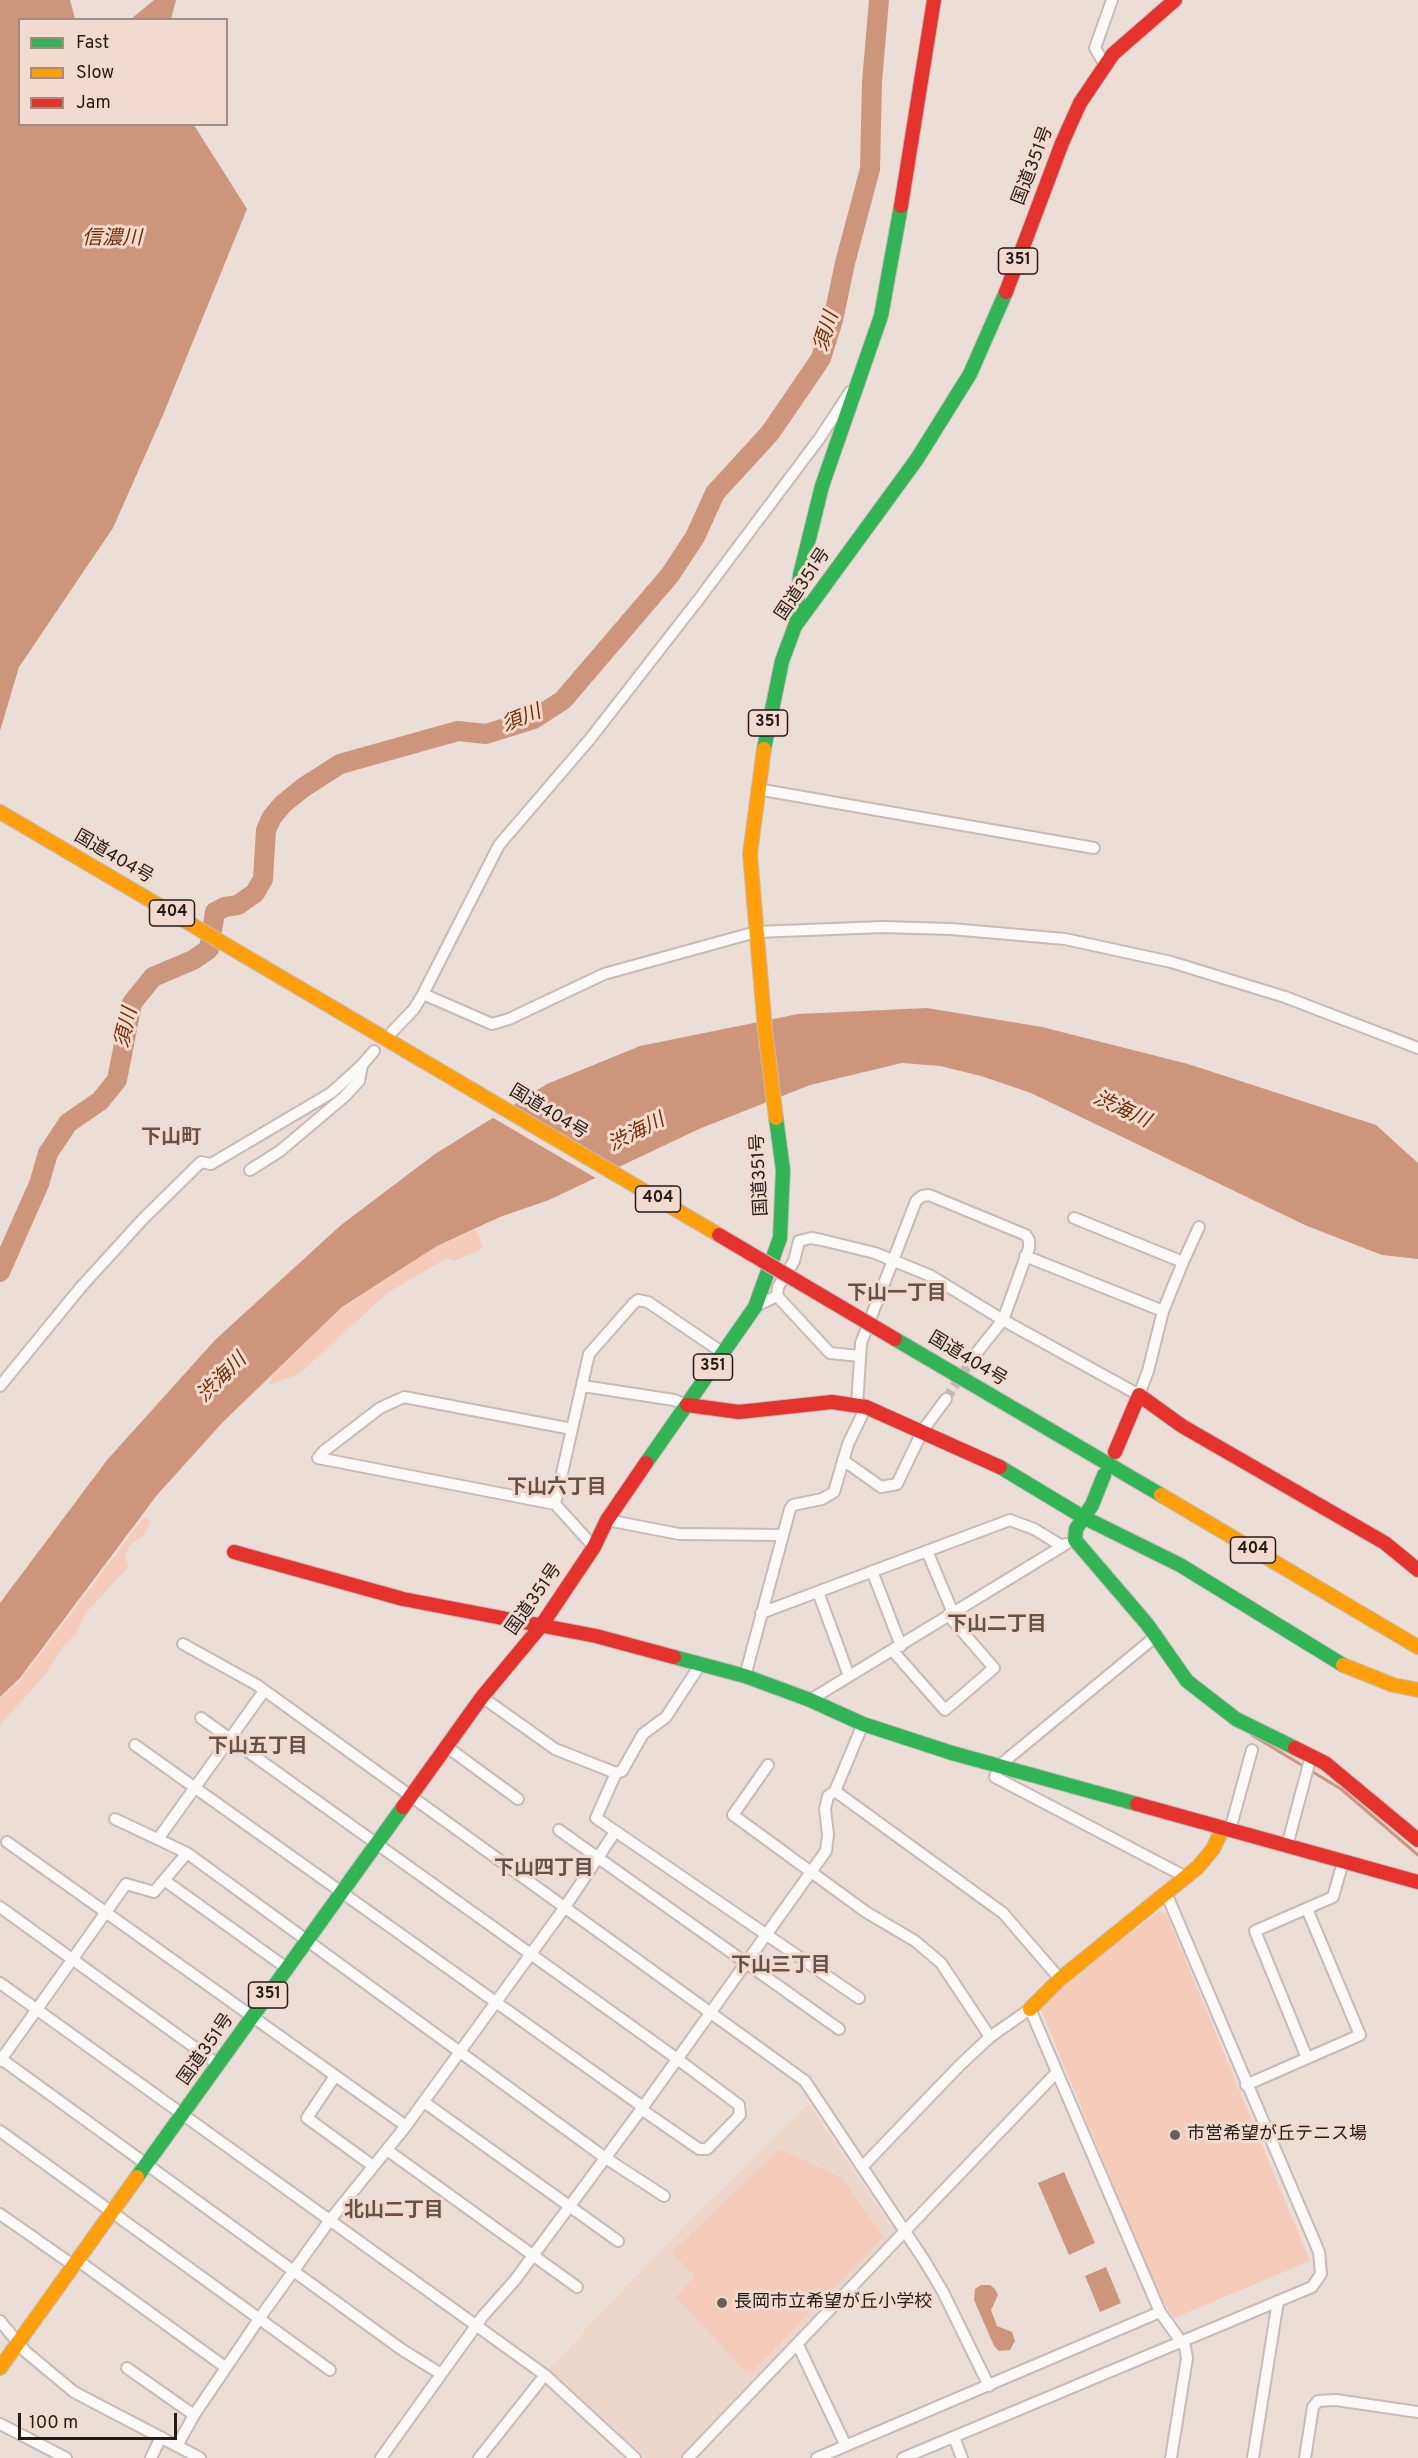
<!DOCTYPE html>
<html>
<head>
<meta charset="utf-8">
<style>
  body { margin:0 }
  #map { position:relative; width:1418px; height:2458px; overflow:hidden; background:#ebded7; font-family:Overpass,sans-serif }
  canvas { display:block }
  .legend { position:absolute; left:18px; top:18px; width:210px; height:108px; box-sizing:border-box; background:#f3dacf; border:2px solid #a08e85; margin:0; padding:8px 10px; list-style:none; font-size:18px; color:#241b17 }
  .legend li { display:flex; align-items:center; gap:12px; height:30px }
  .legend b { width:30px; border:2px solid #a08e85 }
  .scale { position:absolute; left:18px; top:2413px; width:159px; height:27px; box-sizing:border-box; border:3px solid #241b17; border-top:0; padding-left:8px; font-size:18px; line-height:21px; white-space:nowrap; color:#241b17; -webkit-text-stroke:4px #f3dacf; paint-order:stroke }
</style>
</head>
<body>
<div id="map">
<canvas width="1418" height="2458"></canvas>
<ul class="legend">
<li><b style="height:8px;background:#30b455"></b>Fast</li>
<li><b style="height:8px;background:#ff9f0a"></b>Slow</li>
<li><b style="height:8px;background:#e5322d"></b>Jam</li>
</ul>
<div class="scale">100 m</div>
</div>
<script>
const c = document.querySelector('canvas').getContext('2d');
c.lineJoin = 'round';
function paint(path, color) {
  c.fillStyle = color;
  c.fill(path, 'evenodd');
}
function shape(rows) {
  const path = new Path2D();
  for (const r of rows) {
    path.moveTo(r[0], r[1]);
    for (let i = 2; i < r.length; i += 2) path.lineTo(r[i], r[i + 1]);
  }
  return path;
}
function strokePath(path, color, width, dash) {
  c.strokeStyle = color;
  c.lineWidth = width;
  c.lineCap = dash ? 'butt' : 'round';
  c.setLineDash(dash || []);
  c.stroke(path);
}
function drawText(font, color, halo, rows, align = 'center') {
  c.font = font + ' Overpass,"Noto Sans JP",sans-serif';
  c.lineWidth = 6;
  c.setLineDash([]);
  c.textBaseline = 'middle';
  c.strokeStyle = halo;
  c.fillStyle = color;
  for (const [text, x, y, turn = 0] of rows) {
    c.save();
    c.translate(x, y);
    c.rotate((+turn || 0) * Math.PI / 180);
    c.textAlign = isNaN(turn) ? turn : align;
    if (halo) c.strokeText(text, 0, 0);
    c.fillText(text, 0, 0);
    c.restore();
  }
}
paint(shape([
  [809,2104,898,2237,682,2458,647,2458,549,2369,686,2224]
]), '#edd6ca');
paint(shape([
  [476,1229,483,1248,455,1261,447,1258,387,1293,299,1374,268,1385,274,1374,342,1308,437,1246],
  [144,1517,151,1522,143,1536,130,1545,125,1555,128,1567,85,1614,76,1634,64,1645,45,1675,0,1725,0,1699,21,1679],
  [1159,1911,1166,1913,1310,2261,1174,2318,1157,2293,1041,2009,1042,2001],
  [780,2149,842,2178,883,2237,749,2375,676,2297,695,2276,672,2252]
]), '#f4ccb9');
paint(shape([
  [0,0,70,0,75,19,20,20,20,124,194,125,247,209,163,415,113,528,19,667,0,731],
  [154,0,176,0,171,19,131,19],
  [927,1008,1042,1027,1188,1064,1376,1125,1418,1163,1418,1259,1382,1255,1307,1226,1031,1093,981,1076,940,1066,902,1063,810,1085,699,1129,549,1200,500,1217,437,1246,342,1307,223,1422,157,1495,20,1678,0,1697,0,1603,107,1460,215,1340,341,1225,435,1154,547,1084,640,1046,798,1014],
  [1064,2172,1095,2243,1069,2255,1038,2183],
  [1106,2267,1121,2303,1100,2312,1085,2276],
  [981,2285,990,2285,995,2289,998,2295,991,2310,997,2326,1012,2332,1015,2341,1010,2350,999,2351,994,2346,974,2300,975,2289]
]), '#cd967c');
paint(shape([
  [510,1104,621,1169,599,1180,490,1116]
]), '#ebded7');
strokePath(shape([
  [1252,1735,1341,1789,1418,1855]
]), '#cd967c', 3);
strokePath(shape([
  [0,1272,39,1184,48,1153,68,1123,100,1101,117,1080,132,1003,153,977,193,960,209,949,215,912,225,907,238,905,255,893,263,879,266,830,272,817,283,804,304,787,340,764,458,731,486,734,534,719,563,700,670,575,695,537,715,493,770,433,813,370,821,358,833,320,845,263,870,169,872,82,879,0]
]), '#cd967c', 20);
strokePath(shape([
  [946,1399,974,1356]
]), '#c3b7b1', 10, [10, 5]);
const street = shape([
  [1105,65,1095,48,1112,0],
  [757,789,1094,848],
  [423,994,492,1024,509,1019,604,974,756,932,883,927,951,929,1065,939,1171,962,1285,997,1418,1048],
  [392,1032,414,1009,423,994,499,845,590,739,699,599,819,439,850,392],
  [250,1170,280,1151,344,1097,359,1081,362,1065,374,1051],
  [1025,1256,1163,1311],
  [1183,1262,1199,1227],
  [777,1296,830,1353,859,1356],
  [756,1306,777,1296,778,1287,794,1261,799,1241,811,1238,822,1240,875,1253,931,1276,1003,1320,1139,1395,1148,1371,1163,1311,1183,1262,1074,1218],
  [0,1386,81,1287,143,1219,201,1162,211,1164,331,1093,362,1065],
  [583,1386,674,1400,687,1405],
  [857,1406,861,1343,916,1201,922,1196,929,1195,1026,1235,1029,1240,1029,1248,1003,1320,974,1356],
  [572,1429,404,1397,380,1408,324,1451,318,1458,555,1504,594,1547],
  [843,1460,881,1487,897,1484,923,1430,946,1399],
  [555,1504,589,1354,633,1304,638,1300,648,1302,723,1353],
  [607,1520,679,1534,782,1535],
  [927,1551,953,1613],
  [872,1571,901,1646],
  [818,1592,849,1676],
  [761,1613,1010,1520,1034,1529,1062,1546],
  [1155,1637,1000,1765,995,1777,1186,1877],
  [183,1644,257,1685,805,2081,924,2260,943,2292,989,2386],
  [892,1650,945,1710,994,1668,948,1615],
  [700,1665,666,1717,643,1734,622,1771,616,1773,596,1818,859,1998],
  [745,1676,790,1509,793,1505,822,1499,834,1492,848,1444,866,1407],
  [482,1697,555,1749,616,1773],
  [810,1700,1066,1544],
  [201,1718,676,2058,739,2105,740,2115,707,2149,699,2149,641,2109],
  [135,1745,643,2107],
  [447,1747,518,1799],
  [768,1765,733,1815,866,1912,915,1941,941,1963,990,2037],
  [835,1791,1003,1913,1060,1979],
  [115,1819,187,1853,604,2157,664,2196],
  [559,1830,839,2029],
  [1230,1830,1252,1750],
  [158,1839,264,1691],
  [7,1842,406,2126],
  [1287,1846,1311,1756],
  [164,1880,288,1969],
  [0,1907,219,2065],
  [0,1983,545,2375,635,2458],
  [0,2058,401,2349,441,2374],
  [1307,2058,1255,1931,1333,1897,1343,1862],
  [0,2061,126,1884,154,1892,187,1853],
  [335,2076,307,2118,373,2166],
  [1246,2085,1360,2035,1307,1909],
  [424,2102,618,2241],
  [0,2131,330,2370],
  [387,2150,577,2287],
  [863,2166,960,2065,990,2037,1030,2009,1160,2312,1185,2347,1187,2358,1171,2458],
  [0,2214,70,2263,77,2262,84,2265,225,2367],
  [0,2321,26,2352,74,2392,200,2458],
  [798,2345,846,2446],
  [127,2368,194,2415],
  [0,2424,66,2458],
  [954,2437,962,2458],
  [177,2446,194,2415,259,2319,330,2220,406,2126,565,1907,615,1832],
  [151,2458,161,2437],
  [381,2458,483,2316,515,2280,643,2107,826,1851,828,1835,825,1809,828,1796,835,1791,863,1724],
  [479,2458,545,2375],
  [688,2458,1057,2072],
  [817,2458,1160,2312],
  [903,2458,1312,2287,1321,2274,1319,2252,1166,1893],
  [1253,2458,1278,2301],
  [1305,2458,1313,2407,1318,2401,1336,2400,1418,2412]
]);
const fast = shape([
  [795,626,800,575,822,486,881,316,901,206],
  [764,749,782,661,795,626,917,459,970,374,1006,292],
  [895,1339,1161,1495],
  [646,1463,755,1307,780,1238,783,1170,776,1118],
  [1000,1467,1083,1517,1180,1565,1343,1665],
  [1104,1475,1092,1505,1076,1529,1075,1540,1147,1624,1187,1681,1236,1719,1295,1748],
  [674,1657,745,1676,810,1700,863,1724,952,1753,1137,1804],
  [137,2177,403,1807]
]);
const slow = shape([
  [764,749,750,854,765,1030,776,1118],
  [0,812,420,1059],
  [1161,1495,1418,1647],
  [1343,1665,1393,1685,1418,1690],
  [1030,2009,1060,1979,1198,1867,1213,1849,1223,1828],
  [0,2368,137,2177]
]);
const jam = shape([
  [901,206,934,0],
  [1006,292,1062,143,1080,103,1113,54,1175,0],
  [687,1405,739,1412,832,1402,866,1407,1000,1467],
  [1115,1452,1139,1395,1182,1426,1385,1543,1418,1570],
  [234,1552,403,1599,596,1636,674,1657],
  [1295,1748,1325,1763,1418,1840],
  [1137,1804,1418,1882],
  [403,1807,482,1697,541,1626,594,1547,607,1520,646,1463]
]);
strokePath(street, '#c6bbb6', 14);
strokePath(fast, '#c6bbb6', 16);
strokePath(slow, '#c6bbb6', 16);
strokePath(jam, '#c6bbb6', 16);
strokePath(street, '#fcfaf9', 10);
strokePath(fast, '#30b455', 14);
strokePath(slow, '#ff9f0a', 14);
strokePath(jam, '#e5322d', 14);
const slowBridge = shape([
  [420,1059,719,1235]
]);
const jamBridge = shape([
  [719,1235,895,1339]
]);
strokePath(slowBridge, '#c4bdba', 16, []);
strokePath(jamBridge, '#c4bdba', 16, []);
strokePath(slowBridge, '#ff9f0a', 14);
strokePath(jamBridge, '#e5322d', 14);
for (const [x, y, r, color] of [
  [1175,2135,6,"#6a5f5a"],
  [722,2303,6,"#6a5f5a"]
]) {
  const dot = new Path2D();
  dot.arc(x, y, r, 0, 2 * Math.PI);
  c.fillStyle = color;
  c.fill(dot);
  strokePath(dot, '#f3dacf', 2);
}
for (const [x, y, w] of [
  [1018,261,39],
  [768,723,39],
  [172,913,45],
  [658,1199,45],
  [713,1367,39],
  [1253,1550,45],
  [268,1995,39]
]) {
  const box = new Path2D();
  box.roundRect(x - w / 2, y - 13, w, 26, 4.5);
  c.fillStyle = '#f3dacf';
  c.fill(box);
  strokePath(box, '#241b17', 1.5);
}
drawText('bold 16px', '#241b17', null, [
  ["351",1018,261],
  ["351",768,723],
  ["404",172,913],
  ["404",658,1199],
  ["351",713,1367],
  ["404",1253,1550],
  ["351",268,1995]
]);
drawText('18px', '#241b17', '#f3dacf', [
  ["国道351号",1034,166,-69],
  ["国道351号",804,585,-56],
  ["国道404号",113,858,30],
  ["国道404号",548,1113,31],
  ["国道351号",761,1175,-93],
  ["国道404号",967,1360,31],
  ["国道351号",535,1600,-55],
  ["国道351号",207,2050,-55]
]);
drawText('18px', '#241b17', '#f3dacf', [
  ["市営希望が丘テニス場",1187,2135],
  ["長岡市立希望が丘小学校",734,2303]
], 'left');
drawText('italic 20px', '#6f2c02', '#f3dacf', [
  ["信濃川",112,240],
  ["須川",828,332,-73],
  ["須川",522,720,-22],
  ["須川",128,1028,-77],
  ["渋海川",1121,1111,25],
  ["渋海川",637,1134,-27],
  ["渋海川",223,1379,-45]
]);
drawText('bold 20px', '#675248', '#f3dacf', [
  ["下山町",171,1139],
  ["下山一丁目",897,1295],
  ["下山六丁目",557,1489],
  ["下山二丁目",997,1626],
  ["下山五丁目",258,1748],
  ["下山四丁目",544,1870],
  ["下山三丁目",781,1967],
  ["北山二丁目",394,2212]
]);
</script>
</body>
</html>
